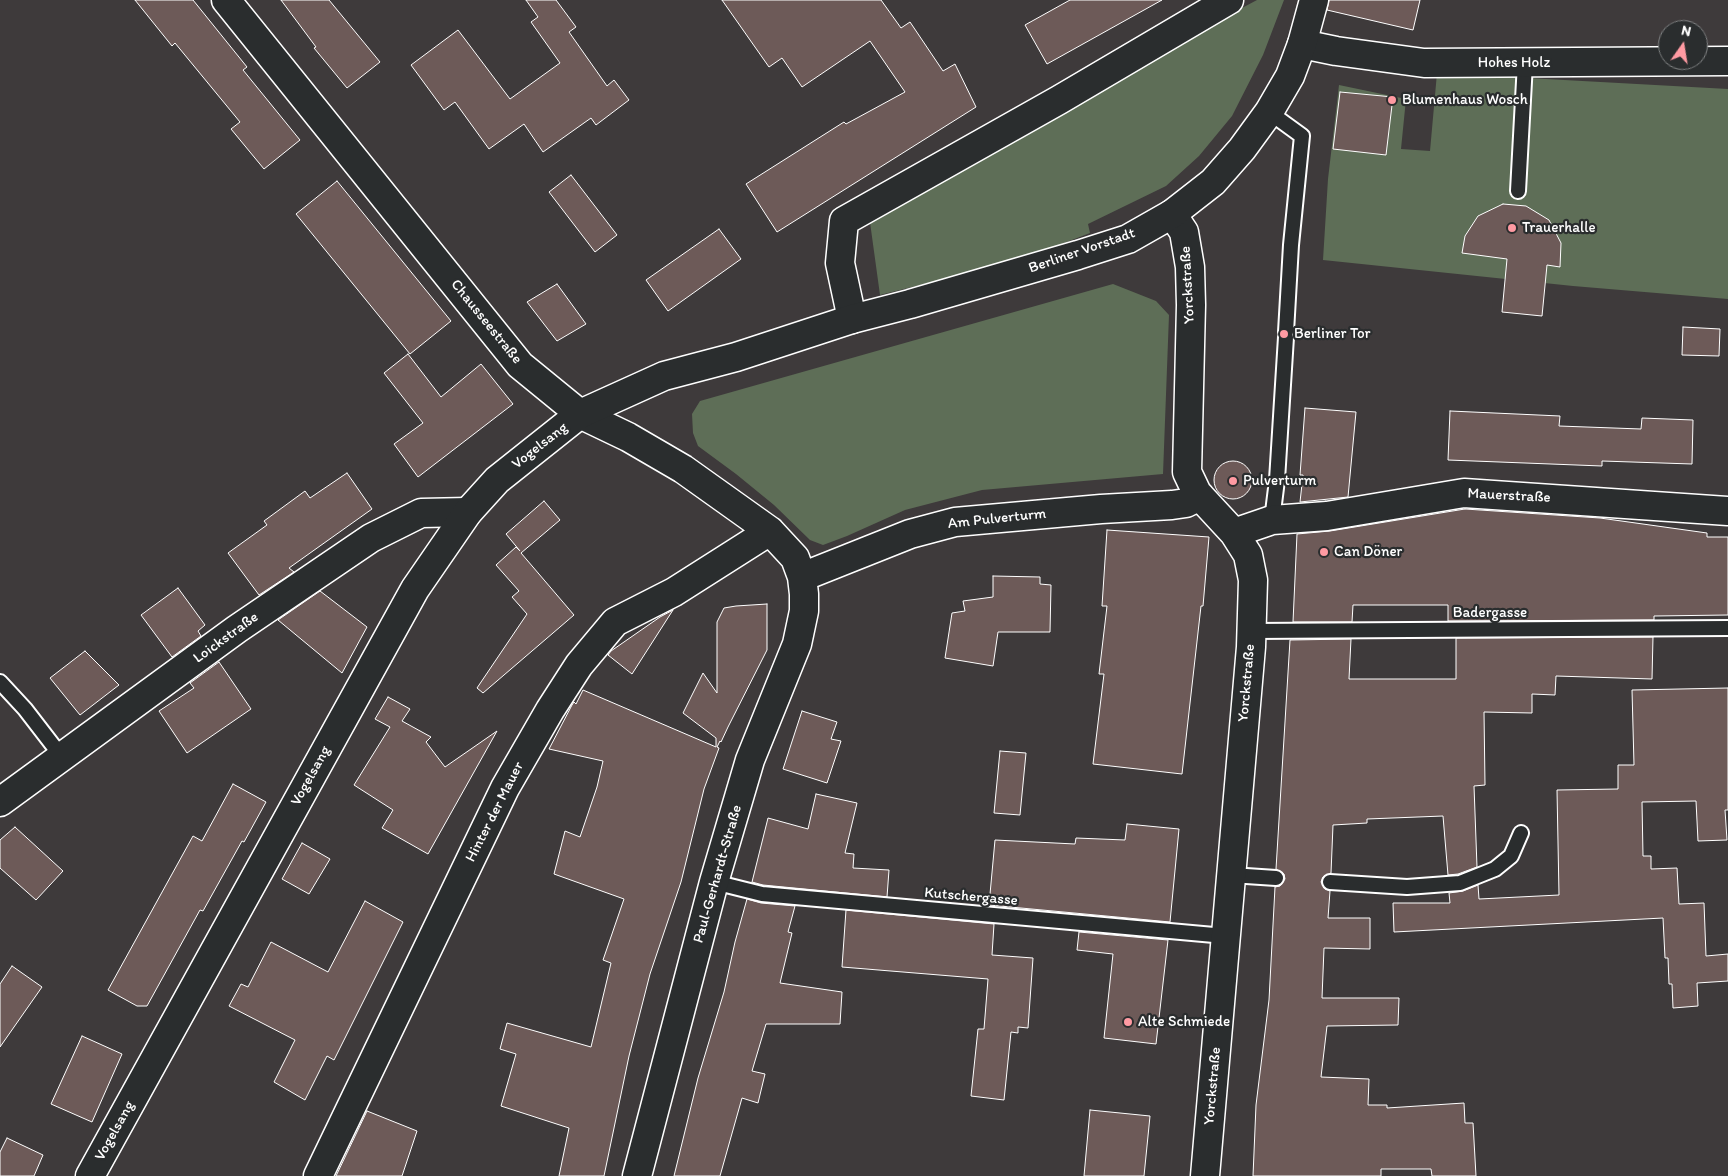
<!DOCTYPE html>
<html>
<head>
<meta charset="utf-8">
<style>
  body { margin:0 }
  #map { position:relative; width:1728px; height:1176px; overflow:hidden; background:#3e3a3b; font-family:Itim,sans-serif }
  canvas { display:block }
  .north { position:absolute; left:1658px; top:20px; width:50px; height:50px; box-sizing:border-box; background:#2a2d2e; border:1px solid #7f8182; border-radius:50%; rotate:13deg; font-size:14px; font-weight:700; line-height:20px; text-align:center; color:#fff }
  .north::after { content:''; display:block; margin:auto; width:18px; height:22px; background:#ff9aa2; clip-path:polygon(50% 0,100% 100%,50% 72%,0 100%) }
</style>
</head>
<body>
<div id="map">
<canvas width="1728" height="1176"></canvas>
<div class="north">N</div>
</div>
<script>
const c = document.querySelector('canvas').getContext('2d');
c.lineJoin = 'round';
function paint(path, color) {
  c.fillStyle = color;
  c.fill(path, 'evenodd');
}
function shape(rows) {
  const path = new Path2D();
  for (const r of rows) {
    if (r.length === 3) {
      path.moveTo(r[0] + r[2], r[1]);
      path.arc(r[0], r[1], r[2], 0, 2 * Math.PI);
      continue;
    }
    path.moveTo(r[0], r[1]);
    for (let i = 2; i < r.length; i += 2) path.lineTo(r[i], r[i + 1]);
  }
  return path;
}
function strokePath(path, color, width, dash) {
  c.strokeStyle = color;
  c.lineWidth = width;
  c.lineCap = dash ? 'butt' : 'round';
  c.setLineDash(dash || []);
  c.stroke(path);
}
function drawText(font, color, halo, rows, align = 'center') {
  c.font = font + ' Itim,sans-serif';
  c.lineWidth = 4.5;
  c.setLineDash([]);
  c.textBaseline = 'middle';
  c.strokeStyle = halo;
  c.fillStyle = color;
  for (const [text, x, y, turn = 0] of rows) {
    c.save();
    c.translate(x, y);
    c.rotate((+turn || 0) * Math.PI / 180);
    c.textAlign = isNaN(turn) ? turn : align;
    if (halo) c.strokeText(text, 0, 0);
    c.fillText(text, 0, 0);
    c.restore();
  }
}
paint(shape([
  [1257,0,1284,0,1263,55,1232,116,1199,156,1166,186,1088,224,1090,233,1020,260,880,295,869,215,1154,55],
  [1437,73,1728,89,1728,299,1573,286,1323,260,1328,179,1339,85,1406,99,1401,149,1430,151],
  [1113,284,1156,301,1169,315,1163,474,982,490,905,510,847,536,823,545,810,540,774,505,736,474,698,446,693,433,692,414,700,401]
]), '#5e6e57');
const building = shape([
  [135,0,193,0,247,67,243,70,300,140,264,169,231,129,240,122,175,43,172,46,135,0],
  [281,0,329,0,380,62,347,88,314,48,316,47,281,0],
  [526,0,556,0,576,27,569,32,607,86,614,80,629,100,596,125,591,118,543,152,524,124,489,149,455,102,444,110,411,65,458,30,510,99,560,63,531,22,538,17,526,0],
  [722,0,881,0,901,28,910,22,943,71,955,64,976,107,777,232,746,184,844,122,846,124,905,92,870,41,802,87,782,58,769,67,722,0],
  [1070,0,1162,0,1047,64,1025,25,1070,0],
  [1329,0,1420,0,1413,30,1327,10,1329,0],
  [1340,92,1393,97,1386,155,1333,149,1340,92],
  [571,175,617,235,595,252,549,192,571,175],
  [337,181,451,321,410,354,296,214,337,181],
  [1503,204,1526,206,1549,220,1561,243,1560,267,1547,265,1542,316,1502,312,1507,259,1462,253,1465,236,1478,216,1503,204],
  [719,229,741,259,668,311,646,280,719,229],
  [557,284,586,324,557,341,527,302,557,284],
  [1683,327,1720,329,1719,356,1682,355,1683,327],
  [408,354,441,397,481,364,513,404,418,477,394,444,423,423,384,373,408,354],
  [1305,408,1356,412,1348,497,1300,502,1303,475,1300,475,1305,408],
  [1450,411,1560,416,1559,426,1641,429,1642,418,1693,420,1692,464,1602,461,1602,466,1448,460,1450,411],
  [1233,480,19],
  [347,473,372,509,289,568,294,572,259,595,228,553,267,525,264,521,305,491,310,498,347,473],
  [544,501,560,520,521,553,574,615,483,693,477,688,527,614,512,597,519,591,496,565,516,547,520,551,506,534,544,501],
  [1465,509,1600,518,1707,533,1707,537,1728,537,1728,615,1654,616,1654,620,1448,621,1448,605,1353,605,1352,622,1293,622,1297,534,1330,531,1465,509],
  [1107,530,1209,537,1203,606,1201,606,1182,774,1093,764,1104,674,1099,674,1107,606,1102,606,1107,530],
  [993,576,1040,577,1040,584,1051,585,1050,632,998,632,993,666,945,658,952,613,965,611,963,601,993,597,993,576],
  [178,588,205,625,198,631,201,636,172,657,141,615,178,588],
  [320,591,367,627,342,673,278,620,320,591],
  [767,604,767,650,728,727,721,742,720,741,717,747,719,748,704,789,681,882,650,974,629,1056,604,1176,559,1176,569,1128,501,1106,516,1054,500,1049,507,1023,591,1047,611,963,603,960,624,899,554,874,565,831,580,837,597,787,603,761,549,749,572,705,574,702,576,704,583,690,716,747,716,738,683,713,703,673,717,693,717,622,724,608,736,606,767,604],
  [673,610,632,674,608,655,611,651,660,617,673,610],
  [1653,637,1652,679,1556,676,1555,695,1532,694,1532,713,1484,712,1485,785,1474,786,1477,867,1458,874,1448,875,1443,816,1367,819,1367,823,1333,825,1331,873,1323,877,1321,882,1325,889,1330,891,1328,918,1370,918,1370,949,1324,948,1322,998,1399,998,1398,1025,1327,1026,1321,1077,1369,1079,1368,1105,1387,1105,1387,1108,1464,1103,1465,1123,1473,1123,1476,1176,1432,1176,1431,1169,1381,1169,1381,1176,1253,1176,1256,1105,1269,1000,1275,887,1280,886,1285,879,1284,874,1276,869,1290,640,1351,639,1349,679,1456,679,1456,638,1653,637],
  [85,651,119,685,80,715,50,678,85,651],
  [219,662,251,709,187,753,159,711,194,688,190,683,219,662],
  [1728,688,1728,810,1725,810,1727,840,1698,841,1696,801,1642,802,1643,856,1651,856,1651,869,1677,868,1679,904,1704,903,1706,956,1728,954,1728,981,1697,983,1698,1006,1673,1008,1672,984,1669,984,1668,958,1665,958,1663,918,1394,932,1393,903,1450,903,1449,893,1463,891,1478,885,1479,899,1559,895,1557,790,1618,789,1618,765,1634,765,1632,690,1728,688],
  [388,697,410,709,402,721,431,737,426,742,445,767,497,731,428,854,382,828,393,810,354,785,390,727,375,719,388,697],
  [802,711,837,722,831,739,841,741,827,783,783,769,802,711],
  [1000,751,1026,753,1020,815,994,813,1000,751],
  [233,784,266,802,244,842,242,841,203,911,200,910,147,1006,137,1006,108,990,193,836,202,841,233,784],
  [816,794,857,803,845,853,854,854,853,868,889,870,887,897,763,885,752,882,768,818,808,829,816,794],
  [1127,824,1179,829,1170,922,989,905,995,840,1075,844,1076,838,1125,840,1127,824],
  [15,827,63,871,36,900,0,868,0,840,15,827],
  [302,843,330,859,309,894,282,879,302,843],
  [747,899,761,903,795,906,788,932,792,933,780,983,842,992,840,1024,766,1024,752,1071,765,1074,758,1103,742,1098,720,1176,674,1176,698,1078,724,992,735,942,747,899],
  [365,901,403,922,334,1060,327,1056,305,1100,274,1082,295,1040,229,1006,241,984,248,987,271,942,328,972,365,901],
  [846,910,994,924,992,955,1033,958,1028,1028,1018,1027,1018,1033,1011,1032,1004,1100,971,1096,978,1029,984,1029,988,979,842,967,846,910],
  [1079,932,1168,940,1156,1044,1104,1038,1113,954,1077,950,1079,932],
  [12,966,42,987,0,1047,0,984,12,966],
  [82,1036,122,1054,92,1122,51,1104,82,1036],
  [1090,1110,1150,1116,1144,1176,1084,1176,1090,1110],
  [367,1111,417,1131,402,1176,336,1176,367,1111],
  [7,1138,43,1155,34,1176,0,1176,0,1152,7,1138]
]);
paint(building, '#6d5a58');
strokePath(building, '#fff', 1);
const lane = shape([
  [1269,112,1302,136,1291,245,1286,332],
  [1518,191,1525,63],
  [1272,520,1277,480,1286,337],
  [1251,631,1728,628],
  [0,682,25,709,62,757],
  [1231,875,1276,878],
  [714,882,762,894,1225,936],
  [1330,882,1407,887,1460,883,1495,869,1511,856,1521,833]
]);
const street = shape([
  [1302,44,1336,51,1424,63,1728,61],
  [1172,214,1184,232,1190,267,1191,305,1187,472,1197,493,1234,533,1248,555,1253,580,1251,647,1205,1176],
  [852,319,840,263,844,221,1059,100,1229,0],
  [580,414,628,437,683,469,770,531,795,558,802,577,804,594,804,611,797,644,750,760,714,882,637,1176],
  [1234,533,1272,520,1327,516,1464,493,1728,511],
  [802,577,910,534,955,522,1101,509,1172,505,1186,503,1200,496],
  [0,802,237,629,371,538,421,513,468,512],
  [318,1176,505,788,550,710,579,665,615,622,674,592,770,531]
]);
const secondary = shape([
  [226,0,520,365,580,414],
  [90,1176,415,589,468,512,497,480,580,414,664,376,736,357,852,319,910,304,1078,255,1128,239,1172,214,1213,182,1242,149,1269,112,1290,76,1302,44,1314,0]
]);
strokePath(lane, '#fff', 18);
strokePath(street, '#fff', 31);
strokePath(secondary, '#fff', 31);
strokePath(lane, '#2a2d2e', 14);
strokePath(street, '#2a2d2e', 28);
strokePath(secondary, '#2a2d2e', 28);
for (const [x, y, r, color] of [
  [1392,100,5,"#ff9aa2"],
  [1512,228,5,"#ff9aa2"],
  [1284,334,5,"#ff9aa2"],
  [1233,481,5,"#ff9aa2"],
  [1324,552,5,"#ff9aa2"],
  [1128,1022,5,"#ff9aa2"]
]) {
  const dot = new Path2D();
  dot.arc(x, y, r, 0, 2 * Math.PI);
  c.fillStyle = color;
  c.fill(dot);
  strokePath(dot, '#2a2d2e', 2);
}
drawText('15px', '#fff', '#2a2d2e', [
  ["Hohes Holz",1514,63],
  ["Berliner Vorstadt",1082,251,-19],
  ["Yorckstraße",1188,285,-93],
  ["Chausseestraße",486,322,51],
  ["Vogelsang",540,446,-38],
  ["Mauerstraße",1509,496,3],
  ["Am Pulverturm",997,519,-6],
  ["Badergasse",1490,613],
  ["Loickstraße",226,638,-36],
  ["Yorckstraße",1247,683,-85],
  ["Vogelsang",311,776,-61],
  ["Hinter der Mauer",495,812,-63],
  ["Paul-Gerhardt-Straße",718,874,-74],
  ["Kutschergasse",971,897,5],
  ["Yorckstraße",1213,1086,-85],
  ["Vogelsang",115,1131,-61]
]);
drawText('15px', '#fff', '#2a2d2e', [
  ["Blumenhaus Wosch",1402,100],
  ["Trauerhalle",1522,228],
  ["Berliner Tor",1294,334],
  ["Pulverturm",1243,481],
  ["Can Döner",1334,552],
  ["Alte Schmiede",1138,1022]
], 'left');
</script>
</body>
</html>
